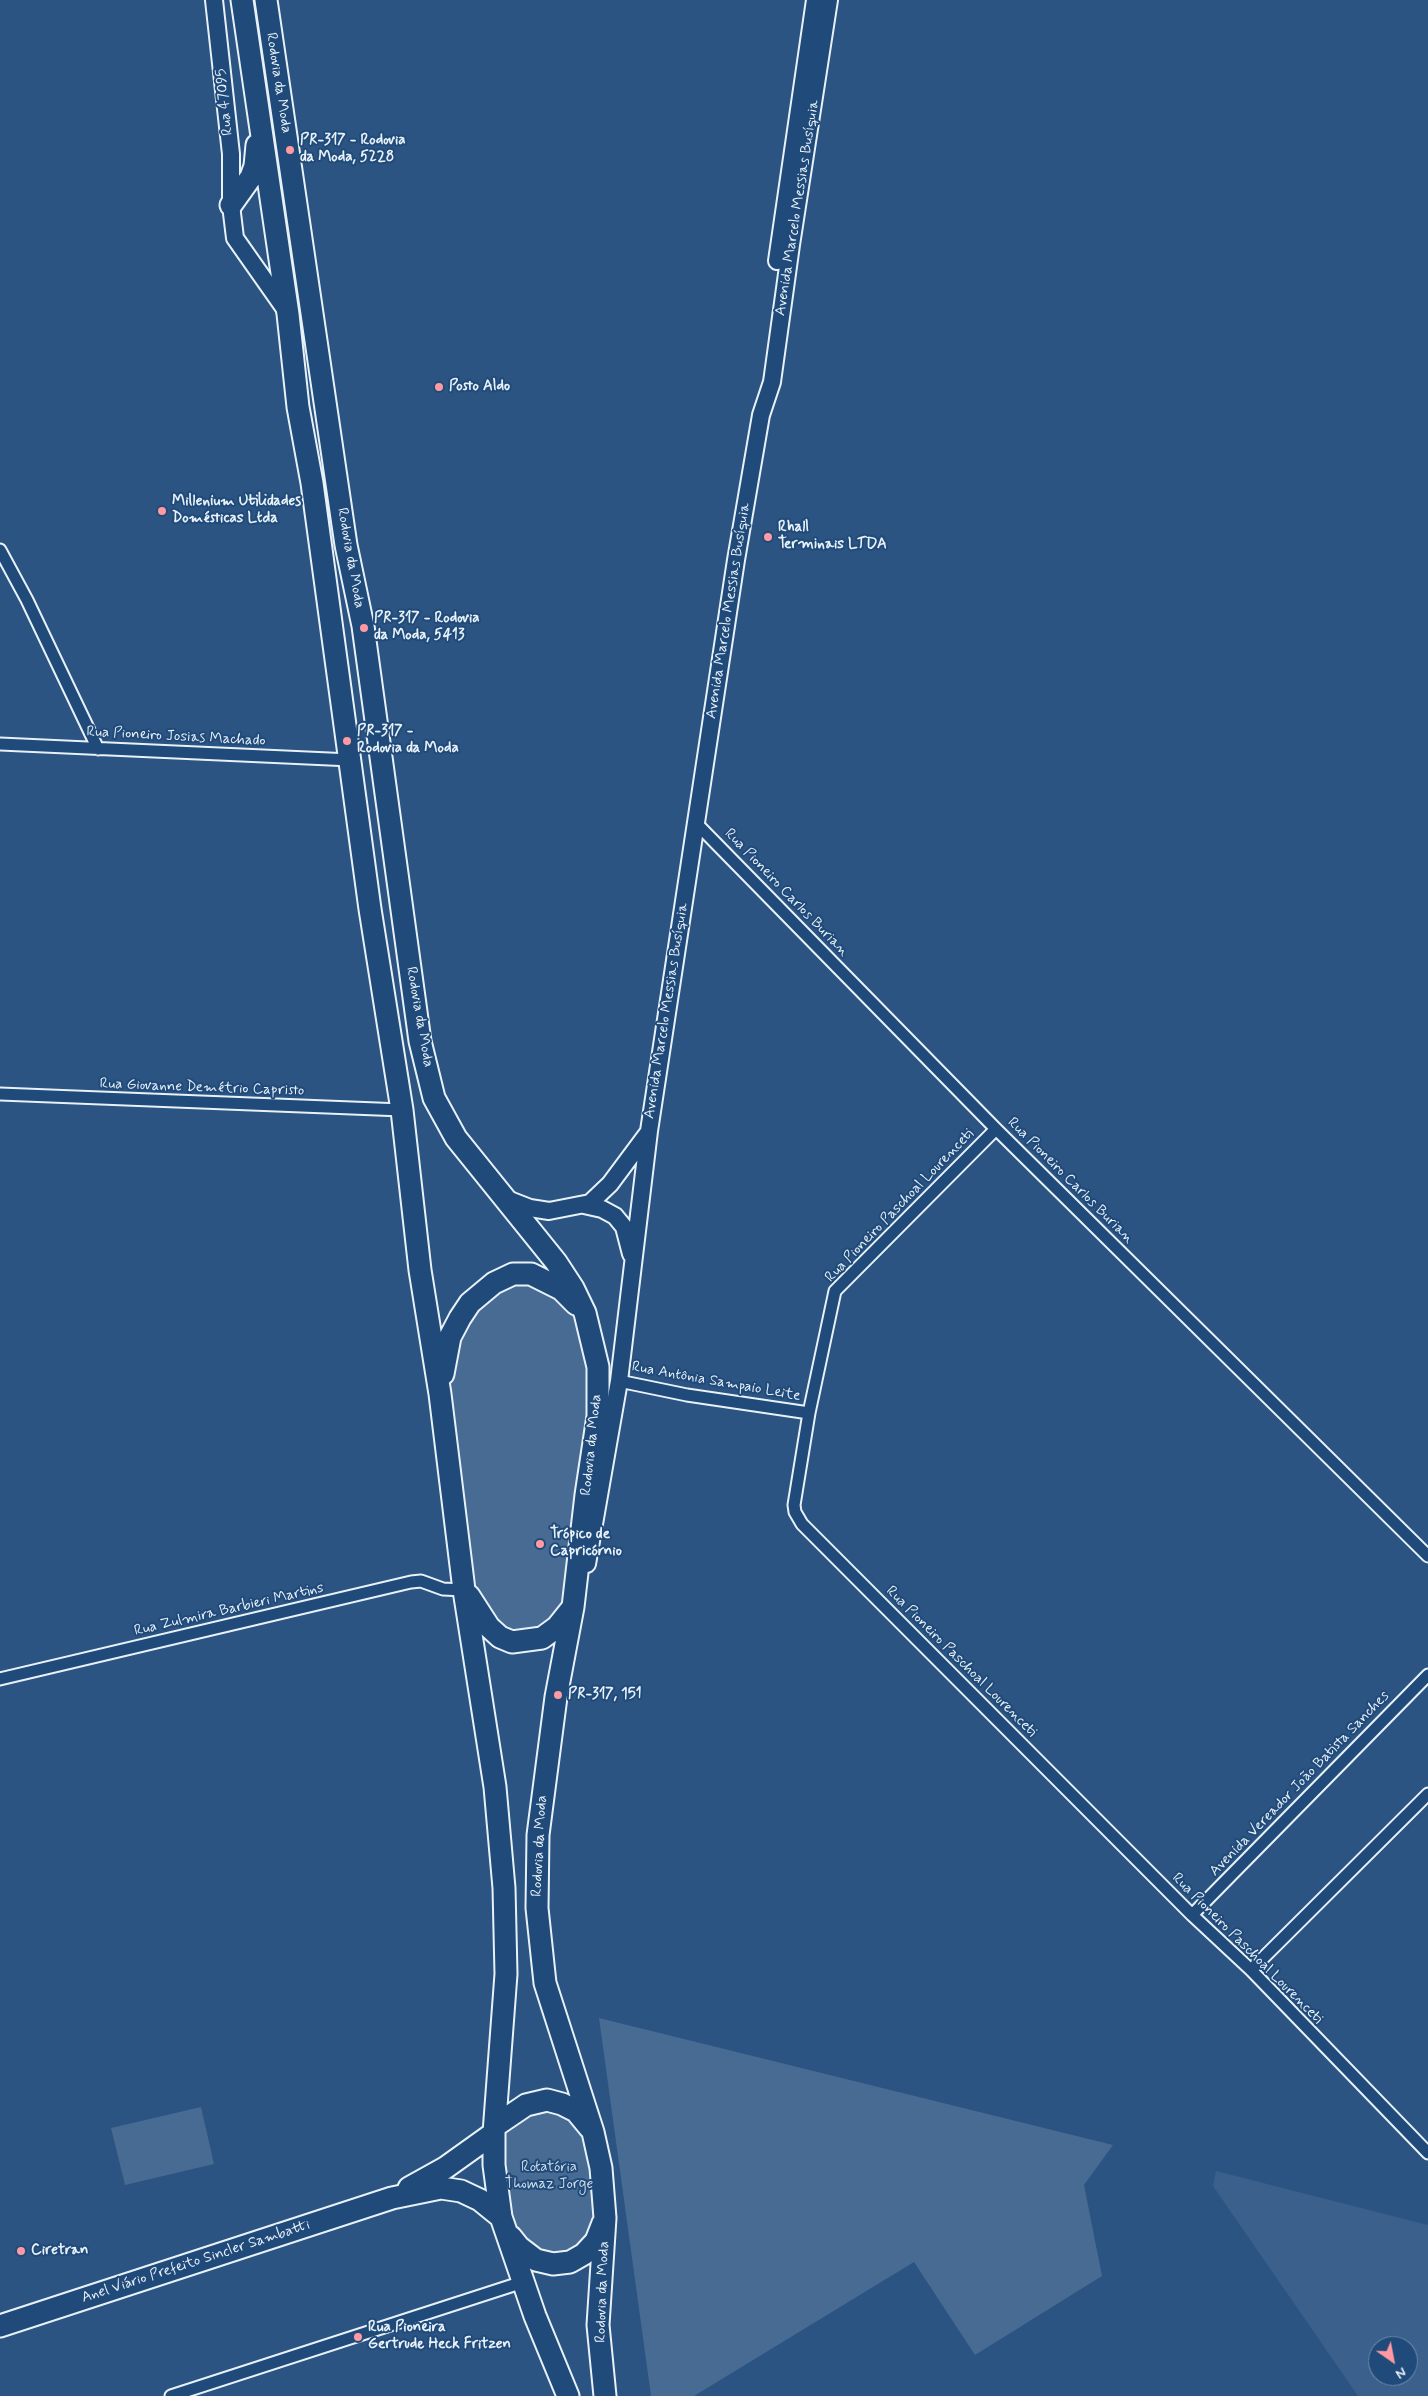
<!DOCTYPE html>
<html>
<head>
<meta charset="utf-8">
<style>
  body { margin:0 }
  #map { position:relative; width:1428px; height:2396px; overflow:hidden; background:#2b5482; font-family:Mynerve,sans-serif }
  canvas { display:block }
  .north { position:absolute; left:1368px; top:2336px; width:50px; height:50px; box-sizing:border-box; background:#1f4a7a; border:1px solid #6f8dac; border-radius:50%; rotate:147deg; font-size:14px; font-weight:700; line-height:20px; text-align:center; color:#e8f1f8 }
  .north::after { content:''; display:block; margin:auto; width:18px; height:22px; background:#ff9aa2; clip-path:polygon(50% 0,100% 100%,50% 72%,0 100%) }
</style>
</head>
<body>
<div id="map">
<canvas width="1428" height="2396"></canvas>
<div class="north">N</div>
</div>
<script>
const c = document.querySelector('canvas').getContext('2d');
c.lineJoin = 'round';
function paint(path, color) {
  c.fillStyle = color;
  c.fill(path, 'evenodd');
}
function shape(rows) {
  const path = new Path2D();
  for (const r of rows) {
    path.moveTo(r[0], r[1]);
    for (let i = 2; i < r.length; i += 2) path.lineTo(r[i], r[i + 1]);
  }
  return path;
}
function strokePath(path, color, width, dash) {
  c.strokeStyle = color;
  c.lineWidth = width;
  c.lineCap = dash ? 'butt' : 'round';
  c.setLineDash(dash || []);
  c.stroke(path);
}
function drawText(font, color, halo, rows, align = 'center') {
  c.font = font + ' Mynerve,sans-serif';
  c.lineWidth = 4;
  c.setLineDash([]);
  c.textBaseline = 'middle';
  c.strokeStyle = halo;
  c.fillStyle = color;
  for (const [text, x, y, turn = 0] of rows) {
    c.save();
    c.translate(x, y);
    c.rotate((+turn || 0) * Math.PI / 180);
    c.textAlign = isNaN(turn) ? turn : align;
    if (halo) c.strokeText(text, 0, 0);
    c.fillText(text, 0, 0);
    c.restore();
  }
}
paint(shape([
  [1216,2171,1428,2225,1428,2396,1358,2396,1213,2186],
  [1378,2346,1408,2346,1408,2376,1378,2376]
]), '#3a608b');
paint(shape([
  [513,1274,585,1313,598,1367,573,1607,557,1627,500,1637,463,1570,440,1394,450,1337],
  [599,2018,1113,2145,1084,2185,1102,2276,975,2355,914,2262,694,2396,651,2396],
  [537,2101,593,2132,596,2241,553,2264,506,2230,494,2133],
  [201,2107,214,2164,125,2185,111,2128]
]), '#476b93');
const street = shape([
  [0,550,27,600,98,749],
  [0,744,351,760],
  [696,823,996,1129,1428,1556],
  [0,1094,402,1110],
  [996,1129,835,1291,809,1413,794,1505,795,1512,802,1524,1192,1915,1251,1970,1428,2153],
  [619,1381,687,1395,809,1413],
  [0,1679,411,1582,421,1581,443,1589,464,1590],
  [1192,1915,1428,1675],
  [1251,1970,1428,1794],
  [171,2396,523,2282]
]);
const secondary = shape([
  [214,0,231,154,231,205,235,238,287,312],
  [777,261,815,0],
  [507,1199,530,1208,549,1211,590,1203,610,1184,648,1133],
  [584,1205,602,1209,615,1216,624,1227,631,1254],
  [587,1564,619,1381,649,1131,736,560,761,415,772,382,791,245,829,0]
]);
const highway = shape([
  [242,0,288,314,298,407,312,483,370,909,402,1110,420,1270,440,1394,464,1590,495,1787,504,1888,506,1974,494,2133,494,2165,501,2217,535,2316,568,2396],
  [266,0,346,545,363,626,420,1041,434,1098,456,1138,556,1262,573,1288,585,1313,598,1367,598,1416,586,1495,573,1607,556,1697,538,1835,537,1908,545,1983,593,2132,601,2168,605,2218,598,2325,605,2396],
  [231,205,251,177,255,166,257,145],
  [443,1374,450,1337,460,1318,470,1303,494,1283,513,1274,531,1274,561,1289,576,1304],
  [469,1596,489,1627,500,1637,512,1642,542,1638,557,1627,573,1607],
  [495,2126,526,2105,547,2100,562,2104,576,2111,590,2128],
  [409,2188,445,2168,494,2133],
  [511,2237,519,2247,536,2260,553,2264,570,2262,584,2254,596,2241,603,2223],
  [0,2326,392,2198,441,2188,461,2191,480,2200,501,2217]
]);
strokePath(street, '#e8f1f8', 15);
strokePath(secondary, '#e8f1f8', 20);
strokePath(highway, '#e8f1f8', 25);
strokePath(street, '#1f4a7a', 11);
strokePath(secondary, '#1f4a7a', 16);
strokePath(highway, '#1f4a7a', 21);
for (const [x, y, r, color] of [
  [290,150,5,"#ff9aa2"],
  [439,387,5,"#ff9aa2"],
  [162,511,5,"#ff9aa2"],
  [768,537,5,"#ff9aa2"],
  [364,628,5,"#ff9aa2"],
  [347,741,5,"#ff9aa2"],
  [540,1544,5,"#ff9aa2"],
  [558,1695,5,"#ff9aa2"],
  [21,2251,5,"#ff9aa2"],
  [358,2337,5,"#ff9aa2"]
]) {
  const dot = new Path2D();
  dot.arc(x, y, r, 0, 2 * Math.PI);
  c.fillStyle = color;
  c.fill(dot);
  strokePath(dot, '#1f4a7a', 2);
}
drawText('15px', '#e8f1f8', '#1f4a7a', [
  ["Rodovia da Moda",278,83,81],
  ["Rua 47095",225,102,-96],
  ["Avenida Marcelo Messias Busíquia",798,208,-81],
  ["Rodovia da Moda",350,558,80],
  ["Avenida Marcelo Messias Busíquia",729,611,-81],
  ["Rua Pioneiro Josias Machado",176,737,3],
  ["Rua Pioneiro Carlos Burian",786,893,46],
  ["Avenida Marcelo Messias Busíquia",667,1011,-81],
  ["Rodovia da Moda",419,1017,80],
  ["Rua Giovanne Demétrio Capristo",202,1088,2],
  ["Rua Pioneiro Carlos Burian",1070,1181,45],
  ["Rua Pioneiro Paschoal Lourenceti",900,1206,-46],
  ["Rua Antônia Sampaio Leite",716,1382,10],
  ["Rodovia da Moda",592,1445,-84],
  ["Rua Zulmira Barbieri Martins",229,1610,-13],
  ["Rua Pioneiro Paschoal Lourenceti",961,1662,45],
  ["Avenida Vereador João Batista Sanches",1300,1784,-46],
  ["Rodovia da Moda",540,1846,-87],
  ["Rua Pioneiro Paschoal Lourenceti",1247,1949,45],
  ["Anel Viário Prefeito Sincler Sambatti",196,2262,-18],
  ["Rodovia da Moda",603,2292,-88]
]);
drawText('bold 15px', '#e8f1f8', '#1f4a7a', [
  ["PR-317 - Rodovia",300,141],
  ["da Moda, 5228",300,158],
  ["Posto Aldo",449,387],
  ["Millenium Utilidades",172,502],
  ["Domésticas Ltda",172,519],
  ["Rhall",778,528],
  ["Terminais LTDA",778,545],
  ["PR-317 - Rodovia",374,619],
  ["da Moda, 5413",374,636],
  ["PR-317 -",357,732],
  ["Rodovia da Moda",357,749],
  ["Trópico de",550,1535],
  ["Capricórnio",550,1552],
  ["PR-317, 151",568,1695],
  ["Ciretran",31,2251],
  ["Rua Pioneira",368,2328],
  ["Gertrude Heck Fritzen",368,2345]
], 'left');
drawText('15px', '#d0dde9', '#1f4a7a', [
  ["Rotatória",549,2168],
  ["Thomaz Jorge",549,2185]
]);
</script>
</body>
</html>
